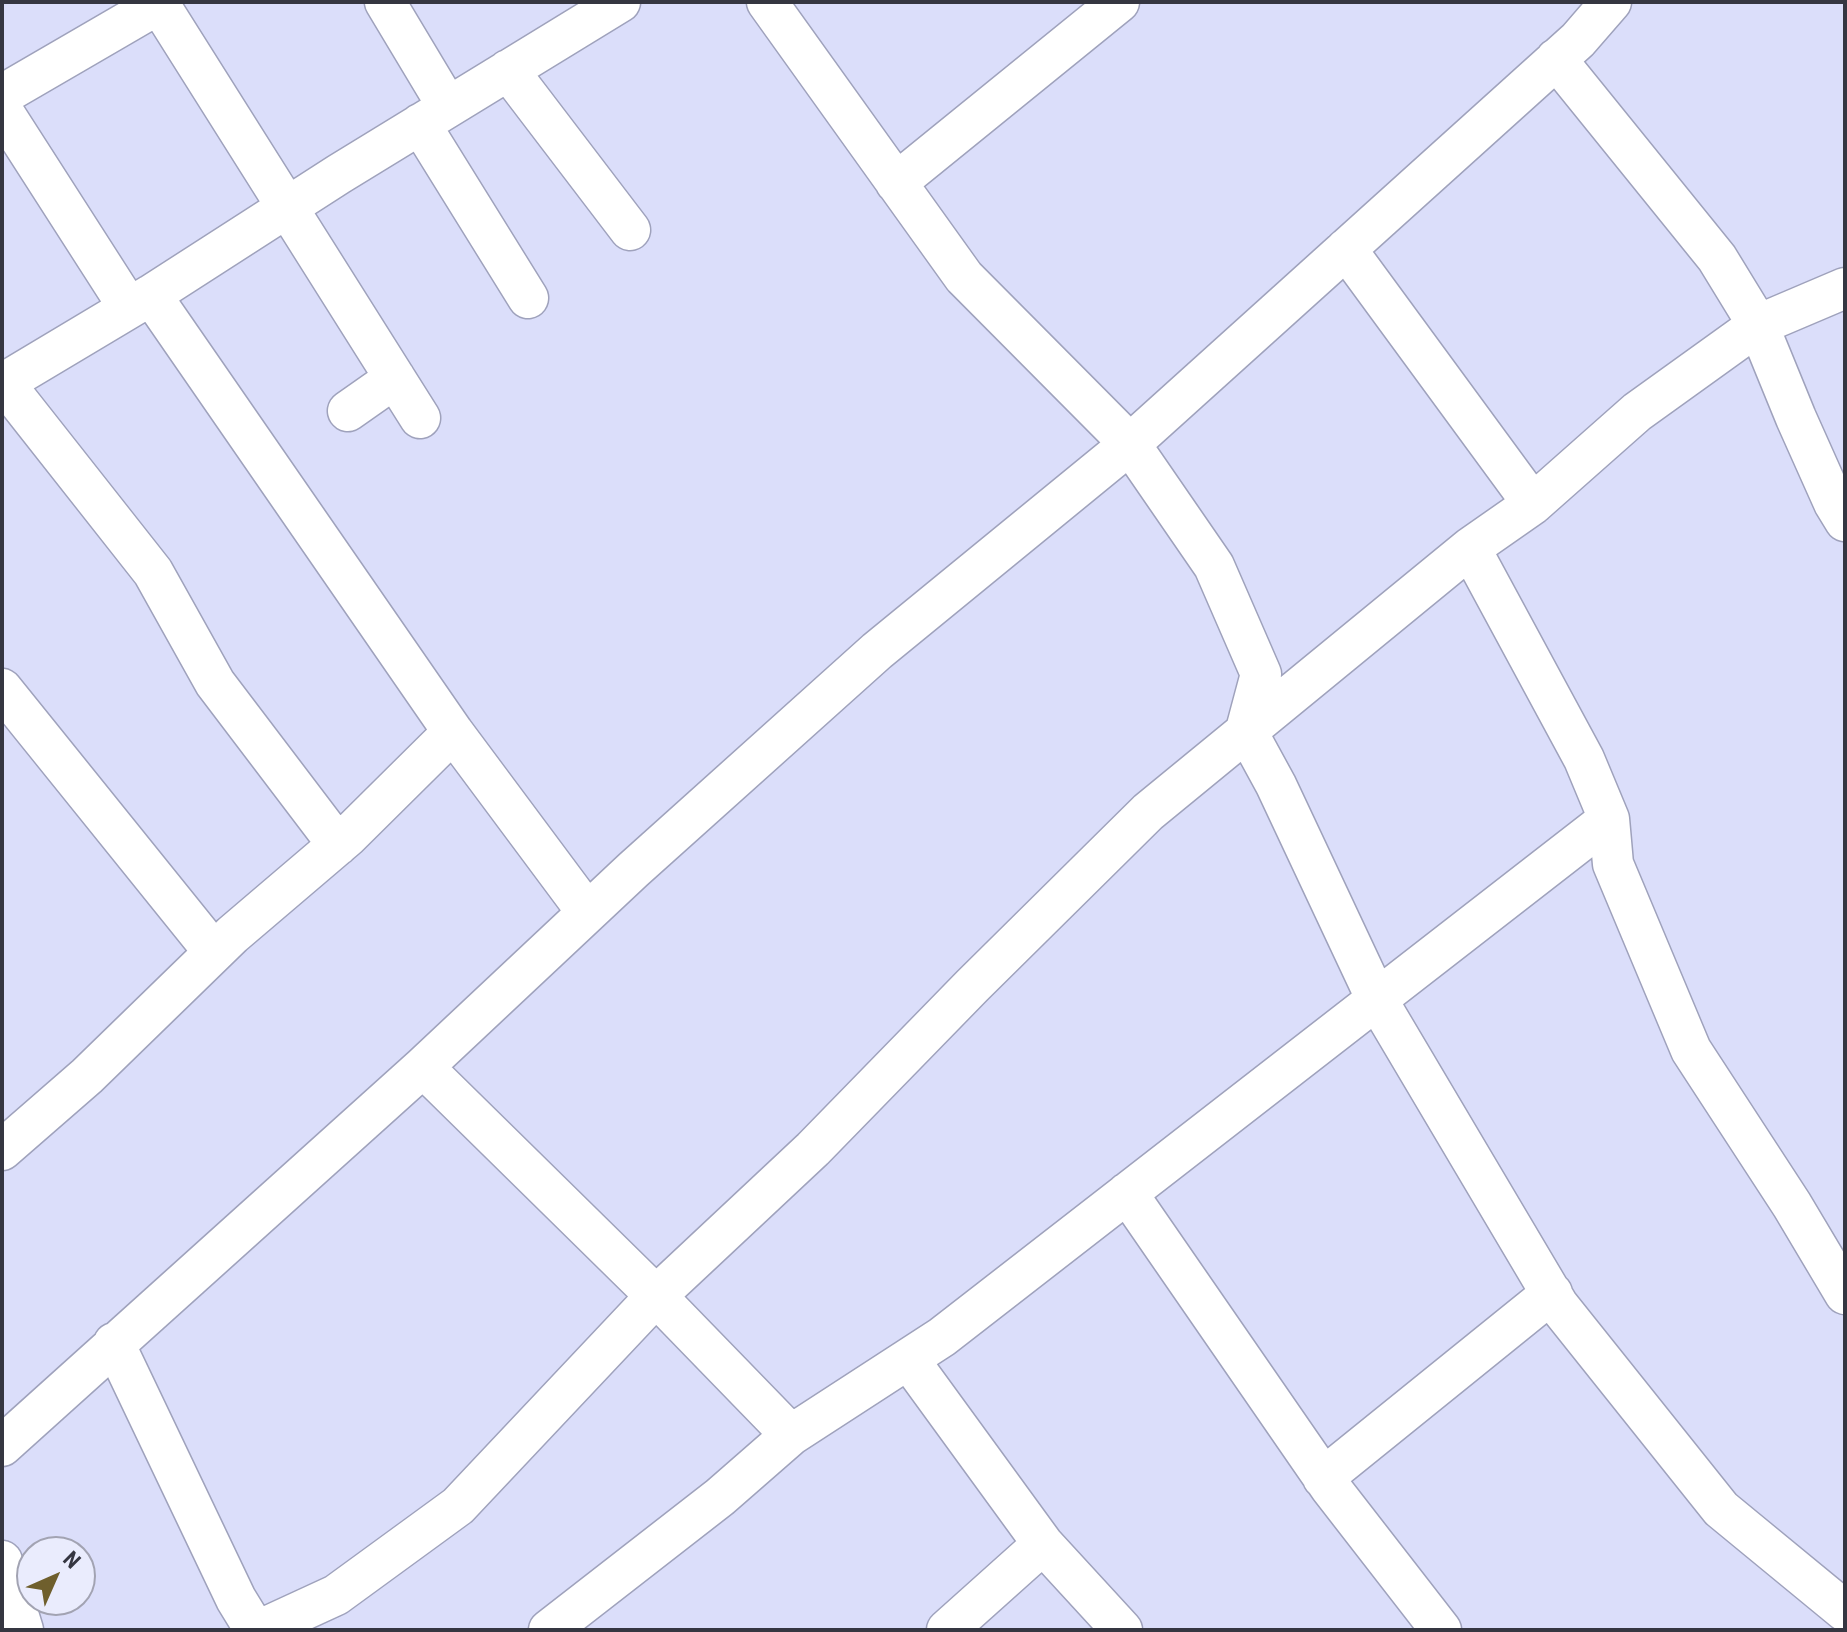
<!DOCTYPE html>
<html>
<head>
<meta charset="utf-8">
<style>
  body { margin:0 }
  #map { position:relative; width:1847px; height:1632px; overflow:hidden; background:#dbdefa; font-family:"Roboto Condensed",sans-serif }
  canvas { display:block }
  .frame { position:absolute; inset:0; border:4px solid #353641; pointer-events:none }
  .north { position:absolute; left:16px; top:1536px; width:80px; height:80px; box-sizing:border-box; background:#eaecfd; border:2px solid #a2a3b2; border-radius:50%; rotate:45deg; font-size:22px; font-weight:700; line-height:32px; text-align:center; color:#353641 }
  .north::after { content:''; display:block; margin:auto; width:28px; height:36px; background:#6f5f2d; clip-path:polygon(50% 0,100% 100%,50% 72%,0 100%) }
</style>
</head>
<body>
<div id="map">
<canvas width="1847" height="1632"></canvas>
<div class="frame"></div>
<div class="north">N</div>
</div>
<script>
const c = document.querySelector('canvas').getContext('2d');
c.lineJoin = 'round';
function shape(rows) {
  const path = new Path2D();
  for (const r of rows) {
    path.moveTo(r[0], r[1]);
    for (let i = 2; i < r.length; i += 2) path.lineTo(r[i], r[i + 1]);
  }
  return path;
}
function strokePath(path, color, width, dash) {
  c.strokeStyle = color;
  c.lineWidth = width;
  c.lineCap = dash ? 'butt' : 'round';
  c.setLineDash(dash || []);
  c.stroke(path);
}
const minor = shape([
  [385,2,448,107],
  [767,2,964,277,1130,444,1214,566,1261,674,1246,730,1276,785,1376,998,1558,1305,1721,1509,1845,1611],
  [159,4,420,418],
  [1556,59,1717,258,1758,325,1796,418,1834,503,1845,521],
  [508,70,630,230],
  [2,95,162,2],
  [2,110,129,308],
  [420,124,528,298],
  [896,183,1119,2],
  [1346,249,1533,504],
  [151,295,453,732,587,912],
  [4,383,153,572,215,683,338,845],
  [2,384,151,295,339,174,620,2],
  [348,411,395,378],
  [1470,548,1584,759,1609,819,1613,864,1691,1050,1792,1205,1845,1294],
  [2,689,214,952],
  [423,1067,656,1296,791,1435],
  [2,1150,87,1076,232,935,347,837,453,732],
  [1127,1193,1330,1487,1441,1630],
  [114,1343,236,1599,255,1630],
  [909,1360,1043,1544,1122,1630],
  [2,1446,423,1067,633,870,877,651,1130,444,1578,40,1611,2],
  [1323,1478,1552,1293],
  [2,1561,23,1630],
  [260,1630,336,1595,458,1506,656,1296,813,1149,972,986,1148,812,1470,548,1533,504,1637,412,1758,325,1845,288],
  [549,1630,720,1497,791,1435,942,1337,1609,819],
  [947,1630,1043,1544]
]);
strokePath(minor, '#9fa2bc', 43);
strokePath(minor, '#fff', 40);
</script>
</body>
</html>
